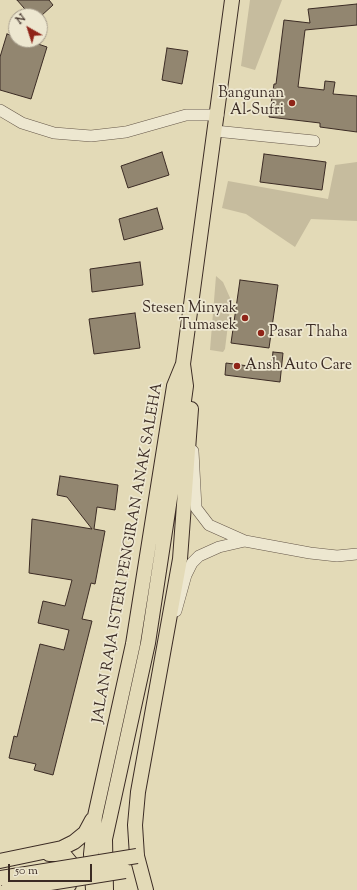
<!DOCTYPE html>
<html>
<head>
<meta charset="utf-8">
<style>
  body { margin:0 }
  #map { position:relative; width:357px; height:890px; overflow:hidden; background:#e3dab7; font-family:"Sorts Mill Goudy",serif }
  canvas { display:block }
  .north { position:absolute; left:8px; top:8px; width:40px; height:40px; box-sizing:border-box; background:#ede7d0; border:1px solid #a69c8b; border-radius:50%; rotate:321deg; font-size:11px; font-weight:700; line-height:16px; text-align:center; color:#3b2b24 }
  .north::after { content:''; display:block; margin:auto; width:14px; height:18px; background:#8f2418; clip-path:polygon(50% 0,100% 100%,50% 72%,0 100%) }
  .scale { position:absolute; left:8px; top:864px; width:84px; height:18px; box-sizing:border-box; border:2px solid #3b2b24; border-top:0; padding-left:5px; font-size:12px; line-height:14px; white-space:nowrap; color:#3b2b24; -webkit-text-stroke:3px #ede7d0; paint-order:stroke }
</style>
</head>
<body>
<div id="map">
<canvas width="357" height="890"></canvas>
<div class="north">N</div>
<div class="scale">50 m</div>
</div>
<script>
const c = document.querySelector('canvas').getContext('2d');
c.lineJoin = 'round';
function paint(path, color) {
  c.fillStyle = color;
  c.fill(path, 'evenodd');
}
function shape(rows) {
  const path = new Path2D();
  for (const r of rows) {
    path.moveTo(r[0], r[1]);
    for (let i = 2; i < r.length; i += 2) path.lineTo(r[i], r[i + 1]);
  }
  return path;
}
function strokePath(path, color, width, dash) {
  c.strokeStyle = color;
  c.lineWidth = width;
  c.lineCap = dash ? 'butt' : 'round';
  c.setLineDash(dash || []);
  c.stroke(path);
}
function drawText(font, color, halo, rows, align = 'center') {
  c.font = font + ' "Sorts Mill Goudy",serif';
  c.lineWidth = 3.5;
  c.setLineDash([]);
  c.textBaseline = 'middle';
  c.strokeStyle = halo;
  c.fillStyle = color;
  for (const [text, x, y, turn = 0] of rows) {
    c.save();
    c.translate(x, y);
    c.rotate((+turn || 0) * Math.PI / 180);
    c.textAlign = isNaN(turn) ? turn : align;
    if (halo) c.strokeText(text, 0, 0);
    c.fillText(text, 0, 0);
    c.restore();
  }
}
paint(shape([
  [250,0,282,0,255,70,241,66],
  [357,162,357,221,311,219,295,247,246,214,222,208,228,181,328,199,335,165],
  [216,276,223,282,231,300,225,349,223,352,210,350]
]), '#c6bc9e');
const building = shape([
  [17,0,49,0,53,5,41,16,31,16,17,0],
  [357,4,357,25,305,30,298,87,324,90,325,81,335,82,333,94,357,96,357,132,320,127,320,123,269,117,274,84,276,84,284,20,310,23,308,9,357,4],
  [7,34,16,37,16,40,26,40,47,47,31,99,0,90,0,57,7,34],
  [167,48,188,51,182,84,162,80,167,48],
  [162,152,169,175,128,188,121,166,162,152],
  [264,154,326,162,322,190,260,182,264,154],
  [157,208,163,229,124,240,119,219,157,208],
  [140,262,143,285,92,292,90,269,140,262],
  [240,280,278,285,269,348,231,343,240,280],
  [135,313,140,348,94,354,89,319,135,313],
  [273,352,283,353,280,382,225,375,226,363,271,369,273,352],
  [60,476,118,485,115,510,97,507,94,529,105,531,95,584,91,583,82,619,92,621,53,775,34,770,36,764,9,758,14,736,17,737,40,644,64,650,69,630,38,623,43,601,65,606,72,580,29,573,32,519,92,529,67,497,57,495,60,476]
]);
paint(building, '#928670');
strokePath(building, '#3b2b24', 1);
const minor = shape([
  [0,110,22,123,54,133,91,136,126,132,186,115,218,115],
  [215,131,314,141],
  [193,451,196,508,209,525,245,541,310,553,337,556,357,554],
  [176,611,186,575,192,563,199,556,219,547,245,541]
]);
const major = shape([
  [49,854,59,854,66,857,71,863,72,873,69,885,62,890],
  [0,861,62,848,74,842,85,833,92,820],
  [93,890,91,854,95,816,133,644,174,386,183,364],
  [106,890,105,839,148,643,176,459,186,386,183,364,232,0],
  [146,890,137,856,135,825,138,792,180,559,191,409]
]);
strokePath(minor, '#655749', 12);
strokePath(major, '#3b2b24', 16);
strokePath(minor, '#ede7d0', 11);
strokePath(major, '#e3dab7', 14);
const majorBridge = shape([
  [0,878,137,856],
  [7,890,125,871]
]);
strokePath(majorBridge, '#3b2b24', 16, []);
strokePath(majorBridge, '#e3dab7', 14);
for (const [x, y, r, color] of [
  [292,103,4,"#8f2418"],
  [245,318,4,"#8f2418"],
  [261,333,4,"#8f2418"],
  [237,366,4,"#8f2418"]
]) {
  const dot = new Path2D();
  dot.arc(x, y, r, 0, 2 * Math.PI);
  c.fillStyle = color;
  c.fill(dot);
  strokePath(dot, '#ede7d0', 1.5);
}
drawText('15px', '#3b2b24', '#ede7d0', [
  ["Bangunan",284,94],
  ["Al-Sufri",284,111],
  ["Stesen Minyak",237,309],
  ["Tumasek",237,326],
  ["Pasar Thaha",269,333,"left"],
  ["Ansh Auto Care",245,366,"left"]
], 'right');
drawText('15px', '#3b2b24', '#ede7d0', [
  ["JALAN RAJA ISTERI PENGIRAN ANAK SALEHA",129,553,-80]
]);
</script>
</body>
</html>
